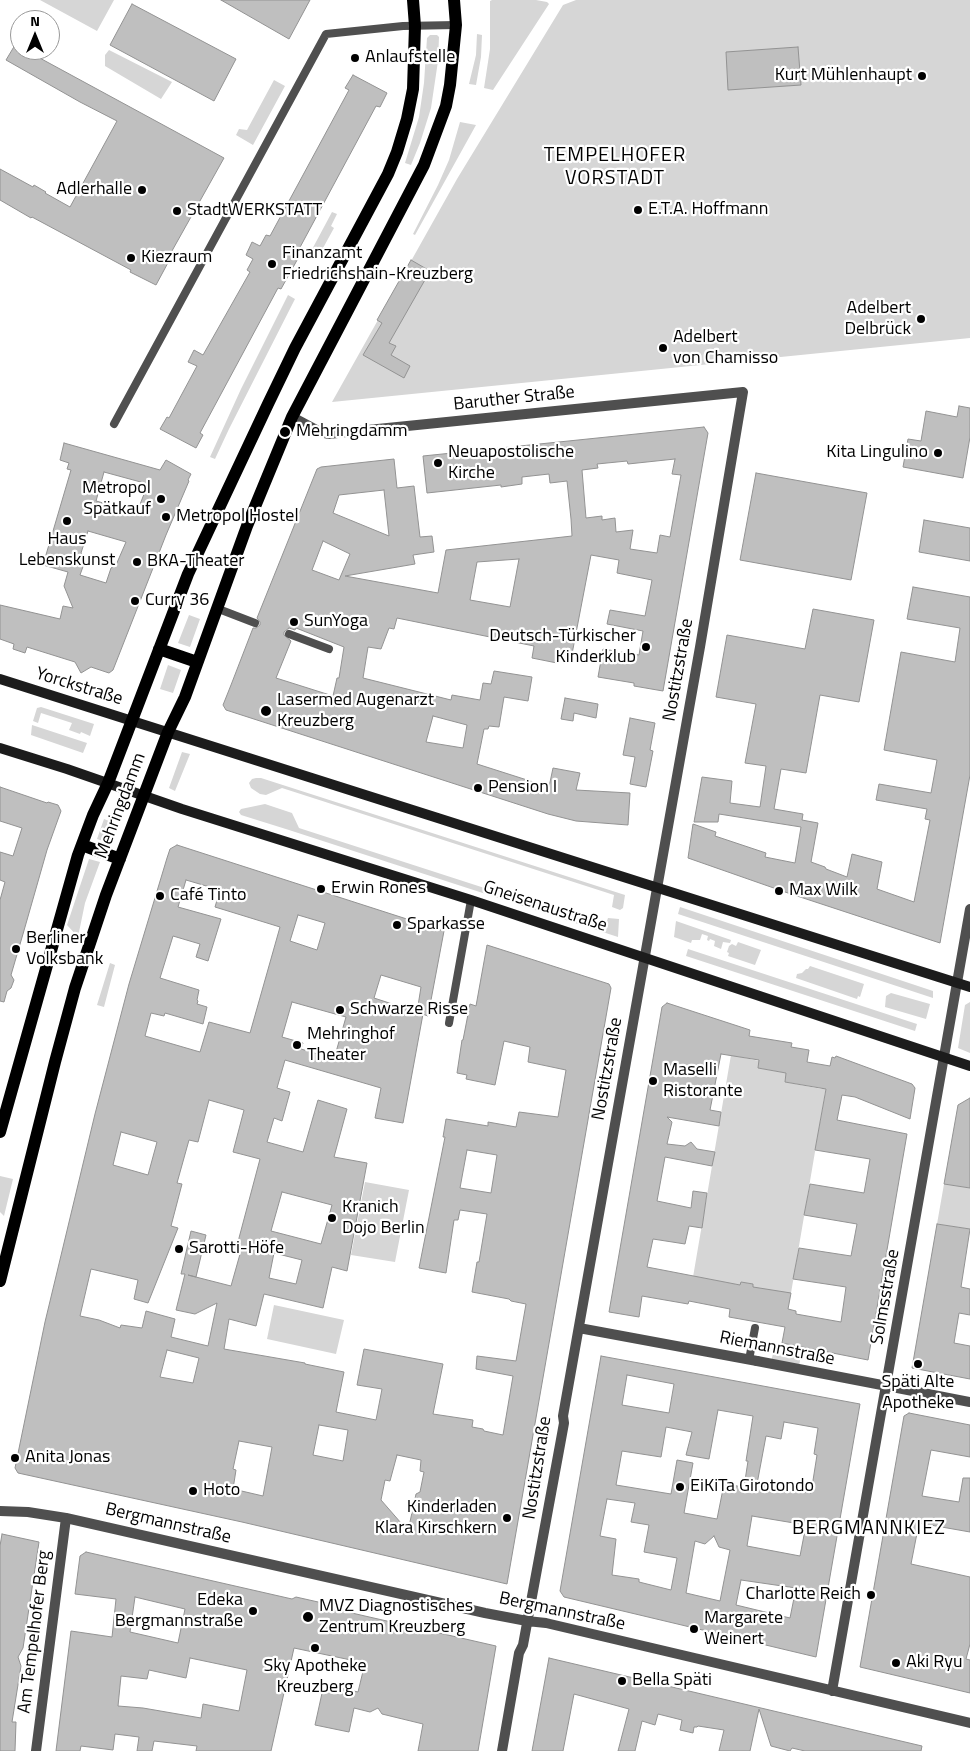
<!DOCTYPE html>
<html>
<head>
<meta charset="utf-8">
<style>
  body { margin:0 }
  #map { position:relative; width:970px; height:1751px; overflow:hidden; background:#fff; font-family:"Titillium Web",sans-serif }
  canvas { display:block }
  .north { position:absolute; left:10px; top:10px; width:50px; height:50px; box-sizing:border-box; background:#fff; border:1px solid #999; border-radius:50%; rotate:0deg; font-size:14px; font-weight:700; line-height:20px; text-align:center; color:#000 }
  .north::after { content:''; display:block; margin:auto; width:18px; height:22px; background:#000; clip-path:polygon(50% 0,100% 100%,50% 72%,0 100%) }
</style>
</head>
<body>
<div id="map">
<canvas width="970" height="1751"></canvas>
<div class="north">N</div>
</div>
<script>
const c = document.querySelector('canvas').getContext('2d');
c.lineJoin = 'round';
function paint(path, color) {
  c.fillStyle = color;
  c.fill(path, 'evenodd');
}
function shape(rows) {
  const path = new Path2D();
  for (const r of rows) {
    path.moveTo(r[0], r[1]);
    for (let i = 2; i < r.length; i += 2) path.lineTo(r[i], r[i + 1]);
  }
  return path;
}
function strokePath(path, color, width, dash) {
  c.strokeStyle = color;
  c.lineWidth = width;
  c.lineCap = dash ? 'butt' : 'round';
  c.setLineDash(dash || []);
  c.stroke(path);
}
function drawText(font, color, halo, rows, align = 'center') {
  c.font = font + ' "Titillium Web",sans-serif';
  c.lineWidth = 4.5;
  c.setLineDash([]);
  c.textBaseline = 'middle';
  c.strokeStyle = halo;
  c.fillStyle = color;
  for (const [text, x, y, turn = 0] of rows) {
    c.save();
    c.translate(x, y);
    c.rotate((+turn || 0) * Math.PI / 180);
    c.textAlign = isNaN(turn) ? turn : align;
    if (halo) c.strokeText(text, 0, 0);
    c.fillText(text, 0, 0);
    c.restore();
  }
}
paint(shape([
  [40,0,114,0,97,31],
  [492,0,536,0,547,2,549,4,493,90,484,88,490,49,490,1],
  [576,0,970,0,970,338,332,402,457,179,563,5],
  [477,34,482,35,481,57,476,85,469,84,476,55],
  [430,35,437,35,439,37,438,61,431,108,420,143,411,165,405,163,419,117,424,83,427,38],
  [109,50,172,82,161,99,105,66,105,55],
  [274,80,285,86,253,145,236,135,239,129,247,130],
  [460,122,476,125,415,235,413,234,438,185,449,160],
  [332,212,337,214,331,226,334,228,317,259,309,255],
  [288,295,295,299,229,429,215,459,210,457,241,389],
  [189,615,200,619,190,647,178,643],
  [168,665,181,670,173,693,160,689],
  [41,707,94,724,90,736,81,732,80,734,69,730,72,723,41,713,38,723,33,721,37,708],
  [32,725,87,743,83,753,31,735],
  [182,752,190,754,175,791,169,788],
  [256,778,261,778,625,895,623,908,620,910,612,907,614,895,282,788,266,795,260,794,251,788,249,783,252,779],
  [265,804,292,813,299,828,605,927,608,918,619,919,618,937,289,830,241,815,239,812,241,809],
  [104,819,116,824,109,843,97,839],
  [89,859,100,862,85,903,78,937,67,925],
  [680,907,933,991,933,998,678,914],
  [676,921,731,940,730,943,723,942,721,949,714,946,715,941,710,939,709,941,707,940,708,936,702,934,700,940,692,940,691,943,674,937],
  [738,942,761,950,755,965,728,956,729,953,727,952,729,946,732,944,736,946],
  [688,949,917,1024,915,1031,686,956],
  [110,963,115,965,104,1007,97,1005],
  [810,966,864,984,860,997,858,996,857,999,796,978,797,974,802,973,806,969,808,969],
  [891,993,930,1004,926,1019,885,1007,886,996],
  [970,1002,970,1053,958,1048,965,1005],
  [731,1055,759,1061,758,1068,786,1073,785,1082,822,1089,822,1086,826,1087,791,1293,751,1296,753,1284,741,1282,740,1285,693,1277],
  [0,1176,13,1179,4,1216,0,1212],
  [365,1182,409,1190,395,1262,351,1255],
  [944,1184,970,1188,970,1229,937,1224],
  [274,1305,344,1320,336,1354,267,1339],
  [774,1349,786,1351,786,1353,789,1354,789,1351,801,1354,799,1367,771,1362]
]), '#d6d6d6');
const building = shape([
  [221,0,310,0,289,39,221,0],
  [132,4,236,59,214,101,110,45,132,4],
  [15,45,20,48,20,50,25,50,224,158,168,258,170,259,156,285,130,272,131,270,32,217,31,218,0,200,0,169,33,187,34,185,46,192,45,193,70,207,117,121,80,102,6,60,15,45],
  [798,47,801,85,728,90,726,52,798,47],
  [353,75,387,93,380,107,376,106,298,251,301,253,281,289,278,288,200,433,203,435,196,448,160,429,167,417,169,418,197,366,188,362,194,350,203,355,250,272,247,270,253,259,246,255,252,242,260,246,266,235,270,236,349,90,345,88,353,75],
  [411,260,430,271,389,343,396,346,391,355,410,366,404,378,363,355,382,323,377,320,411,260],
  [959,406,970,408,970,437,963,478,903,467,908,439,921,441,926,411,957,417,959,406],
  [704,427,708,433,663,691,634,686,634,683,598,677,603,649,639,655,643,631,607,624,610,610,645,616,652,580,617,573,619,560,591,555,572,654,559,651,557,663,532,658,534,646,397,618,394,629,389,628,381,649,368,647,363,678,451,700,452,695,480,700,483,683,491,684,494,671,532,677,528,701,504,697,499,727,489,726,488,729,484,729,477,764,549,787,553,768,580,773,576,790,630,793,628,825,576,821,548,814,226,710,223,705,231,685,253,628,256,628,260,625,260,622,257,618,317,469,321,467,394,459,397,488,414,486,420,537,432,536,434,552,413,555,415,564,345,576,438,593,446,550,572,536,571,519,567,481,550,483,549,474,522,477,522,484,501,487,501,485,427,493,423,456,704,427],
  [675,459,672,474,681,475,670,537,660,535,657,553,630,549,633,530,616,532,615,518,602,520,602,516,586,518,582,470,598,468,597,464,627,461,628,464,675,459],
  [384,490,389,536,333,513,339,495,384,490],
  [323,541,350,554,339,580,312,570,323,541],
  [519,559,510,607,470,600,477,562,519,559],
  [289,628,295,630,296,628,344,647,339,678,337,678,333,696,276,678,291,641,284,635,284,632,289,628],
  [433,716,467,725,463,748,426,742,433,716],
  [64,443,160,470,166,460,191,474,188,480,189,481,166,535,113,670,109,673,91,667,81,673,75,662,27,647,25,653,13,649,14,644,0,639,0,605,60,619,63,606,73,608,64,586,68,572,43,565,71,470,67,469,69,463,60,460,64,443],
  [104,472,148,484,137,512,96,501,104,472],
  [88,531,126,542,116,565,111,568,106,583,80,575,85,561,81,553,88,531],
  [756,473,867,493,851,580,740,560,756,473],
  [924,520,970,528,970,561,919,552,924,520],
  [913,587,970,597,970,775,940,943,788,893,688,858,693,824,716,832,715,836,766,853,765,857,795,863,801,827,719,814,718,822,694,822,702,777,732,781,730,803,760,807,766,766,745,763,756,704,716,697,727,635,805,649,813,609,874,620,859,702,820,695,806,773,781,769,774,809,803,814,802,820,818,823,811,862,825,867,826,869,847,877,852,854,882,862,877,889,914,902,930,820,925,819,927,809,876,800,879,784,931,793,937,760,884,750,901,652,955,662,960,628,907,619,913,587],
  [565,698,598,704,596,718,574,713,573,721,561,719,565,698],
  [630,718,655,723,650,750,653,751,646,787,630,784,635,757,623,755,630,718],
  [0,787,47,803,48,802,58,805,61,811,47,850,23,934,11,975,14,980,11,988,7,991,4,1002,0,1001,0,900,5,882,0,880,0,852,13,856,22,828,0,821,0,787],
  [177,845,444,931,428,1016,417,1012,421,987,381,975,374,998,423,1014,403,1123,375,1118,381,1088,285,1060,277,1088,290,1092,282,1121,274,1118,267,1142,303,1152,318,1100,347,1109,334,1157,367,1163,347,1271,332,1267,323,1308,264,1294,256,1326,229,1319,224,1349,305,1363,305,1364,344,1372,336,1412,376,1420,382,1389,357,1385,364,1349,443,1364,433,1414,473,1420,472,1427,483,1429,484,1431,503,1435,513,1376,476,1369,477,1356,516,1361,526,1304,511,1301,509,1299,472,1292,477,1262,479,1262,487,1214,460,1210,458,1220,454,1220,446,1273,419,1268,445,1137,443,1137,446,1119,488,1126,488,1122,516,1127,519,1112,558,1117,566,1070,528,1062,530,1047,504,1041,495,1085,466,1079,467,1075,457,1073,462,1040,463,1040,470,1004,476,1006,487,945,609,984,611,988,507,1584,242,1522,18,1473,15,1468,45,1322,95,1114,129,984,167,858,170,849,177,845],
  [186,880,220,890,215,907,280,927,250,1033,209,1022,200,1052,145,1036,151,1013,164,1016,165,1013,203,1024,207,1007,197,1004,198,1001,197,1000,199,990,160,978,173,936,200,944,196,957,208,961,221,919,178,907,186,880],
  [298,915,325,923,317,950,290,941,298,915],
  [292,1002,346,1017,334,1059,301,1049,303,1043,282,1037,292,1002],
  [209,1100,244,1110,233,1152,260,1159,235,1253,240,1254,231,1286,188,1275,196,1277,206,1235,191,1231,181,1274,185,1274,176,1310,195,1314,217,1303,208,1346,171,1337,175,1319,146,1311,142,1328,121,1325,120,1328,99,1320,80,1316,91,1269,138,1280,134,1299,148,1303,178,1228,171,1226,182,1184,177,1183,189,1140,198,1142,209,1100],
  [121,1132,157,1142,148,1175,113,1165,121,1132],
  [467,1150,497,1155,491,1193,460,1188,467,1150],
  [282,1192,332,1205,321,1244,271,1231,282,1192],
  [274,1253,302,1260,296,1284,269,1278,274,1253],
  [167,1350,199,1358,193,1383,160,1377,167,1350],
  [319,1425,348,1430,343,1461,313,1455,319,1425],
  [239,1441,272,1447,263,1496,233,1489,236,1470,233,1469,239,1441],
  [397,1455,421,1460,420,1471,424,1472,420,1492,416,1494,408,1531,381,1500,385,1480,390,1481,397,1455],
  [667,1003,750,1030,749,1036,792,1043,791,1047,809,1050,807,1062,830,1066,832,1057,835,1058,836,1056,912,1084,915,1088,910,1119,855,1097,842,1095,837,1120,907,1134,868,1360,782,1343,785,1327,729,1317,730,1309,689,1301,688,1304,642,1296,639,1317,609,1312,662,1007,667,1003],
  [721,1054,759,1060,758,1068,786,1073,785,1082,826,1089,815,1150,870,1159,864,1193,810,1184,804,1215,857,1224,851,1256,799,1248,793,1279,846,1287,841,1322,796,1314,796,1311,788,1309,791,1293,753,1287,753,1284,741,1282,740,1285,647,1267,653,1239,685,1244,689,1226,702,1228,707,1193,693,1191,691,1208,657,1201,665,1157,712,1166,715,1152,697,1149,691,1142,685,1146,667,1144,672,1122,667,1117,719,1126,721,1112,710,1110,721,1054],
  [970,1098,970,1188,944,1184,958,1105,970,1098],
  [937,1224,970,1229,961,1287,970,1289,970,1315,959,1313,954,1343,970,1346,970,1379,912,1368,937,1224],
  [601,1356,860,1404,816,1657,564,1597,560,1591,601,1356],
  [627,1375,674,1384,669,1413,622,1405,627,1375],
  [718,1410,753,1416,746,1461,748,1461,744,1487,724,1484,717,1519,684,1513,693,1463,677,1460,671,1494,616,1485,622,1451,661,1457,666,1427,692,1432,686,1455,709,1459,718,1410],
  [784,1422,818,1428,814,1454,817,1455,811,1493,757,1484,766,1436,781,1439,784,1422],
  [607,1499,635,1503,631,1522,649,1525,644,1552,677,1558,671,1590,639,1582,639,1579,612,1575,616,1539,600,1536,607,1499],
  [752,1516,806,1525,800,1556,747,1546,752,1516],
  [714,1536,719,1547,730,1550,720,1601,686,1593,695,1541,705,1544,714,1536],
  [741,1580,796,1588,790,1618,736,1605,741,1580],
  [909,1413,970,1425,970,1457,931,1450,922,1496,959,1502,963,1478,970,1478,970,1532,919,1523,911,1564,970,1577,970,1644,966,1659,970,1660,970,1693,860,1667,904,1416,909,1413],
  [2,1534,39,1542,23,1648,18,1657,21,1666,12,1722,16,1722,15,1751,0,1751,0,1546,2,1534],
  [86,1552,292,1599,296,1597,327,1604,330,1608,496,1646,478,1751,418,1751,423,1724,382,1714,378,1708,370,1712,354,1708,349,1732,315,1725,324,1684,358,1692,365,1663,294,1648,271,1751,196,1751,197,1746,154,1741,152,1751,137,1751,139,1737,115,1734,113,1750,81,1746,80,1751,56,1751,71,1631,112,1637,116,1599,75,1594,80,1556,86,1552],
  [135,1597,185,1609,178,1643,130,1632,135,1597],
  [190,1658,247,1670,239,1711,203,1704,201,1718,143,1708,118,1706,121,1676,147,1679,149,1670,186,1678,190,1658],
  [549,1658,922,1746,921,1751,805,1751,792,1748,790,1751,771,1746,759,1709,750,1751,719,1751,724,1730,698,1726,697,1727,694,1727,693,1733,680,1730,682,1720,658,1714,655,1725,642,1721,635,1751,618,1751,629,1709,574,1694,563,1751,532,1751,549,1658]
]);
paint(building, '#bfbfbf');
strokePath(building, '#939393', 1);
strokePath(shape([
  [114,424,326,34,403,26,456,25],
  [216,608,255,623],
  [289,634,329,649],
  [449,1023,471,900],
  [749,1360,755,1328]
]), '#4f4f4f', 8);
strokePath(shape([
  [757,1361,887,1386]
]), '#4f4f4f', 10);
strokePath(shape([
  [292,417,320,432,328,434,338,433,743,392,700,647,563,1416,564,1423,560,1445,523,1645,519,1653,502,1751],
  [579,1328,757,1361],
  [887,1386,970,1402],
  [0,1511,28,1512,66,1518,485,1613,527,1621,546,1623,970,1723],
  [832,1691,970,909],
  [36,1751,66,1518]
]), '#4f4f4f', 10);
strokePath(shape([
  [0,679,970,987],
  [0,748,67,769,182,809,471,900,970,1066]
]), '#1c1c1c', 10);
strokePath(shape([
  [159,649,197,662],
  [82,845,120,859],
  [0,1132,78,855,93,815,108,783,188,574,268,404,295,348,388,174,397,152,407,119,413,89,415,26,413,0],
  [0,1281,55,1062,75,988,106,895,168,732,185,697,247,526,292,417,424,165,446,106,450,85,456,25,454,0]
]), '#000', 12);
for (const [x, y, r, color] of [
  [355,58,5,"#000"],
  [922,76,5,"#000"],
  [142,190,5,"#000"],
  [638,210,5,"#000"],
  [177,211,5,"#000"],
  [131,258,5,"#000"],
  [272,264,5,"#000"],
  [921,319,5,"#000"],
  [663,348,5,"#000"],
  [285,432,6,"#000"],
  [938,453,5,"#000"],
  [438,463,5,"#000"],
  [161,499,5,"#000"],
  [166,517,5,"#000"],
  [67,521,5,"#000"],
  [137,562,5,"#000"],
  [135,601,5,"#000"],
  [294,622,5,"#000"],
  [646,647,5,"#000"],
  [266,711,6,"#000"],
  [478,788,5,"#000"],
  [321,889,5,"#000"],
  [779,891,5,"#000"],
  [160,896,5,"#000"],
  [397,925,5,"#000"],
  [16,949,5,"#000"],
  [340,1010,5,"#000"],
  [297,1045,5,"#000"],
  [653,1081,5,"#000"],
  [332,1218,5,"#000"],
  [179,1249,5,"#000"],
  [918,1364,5,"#000"],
  [15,1458,5,"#000"],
  [680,1487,5,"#000"],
  [193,1491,5,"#000"],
  [507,1518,5,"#000"],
  [871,1595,5,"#000"],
  [253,1611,5,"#000"],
  [308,1617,6,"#000"],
  [694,1629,5,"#000"],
  [315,1648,5,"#000"],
  [896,1663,5,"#000"],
  [622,1681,5,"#000"]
]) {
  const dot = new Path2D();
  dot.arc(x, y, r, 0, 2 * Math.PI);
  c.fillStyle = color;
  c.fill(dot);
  strokePath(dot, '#fff', 2);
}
drawText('18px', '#000', '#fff', [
  ["Anlaufstelle",365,58],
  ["Kurt Mühlenhaupt",912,76,"right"],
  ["Adlerhalle",132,190,"right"],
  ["E.T.A. Hoffmann",648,210],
  ["StadtWERKSTATT",187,211],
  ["Finanzamt",282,254],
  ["Friedrichshain-Kreuzberg",282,275],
  ["Kiezraum",141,258],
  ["Adelbert",911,309,"right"],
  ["Delbrück",911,330,"right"],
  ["Adelbert",673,338],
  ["von Chamisso",673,359],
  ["Mehringdamm",296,432],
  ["Neuapostolische",448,453],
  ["Kirche",448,474],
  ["Kita Lingulino",928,453,"right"],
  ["Metropol",151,489,"right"],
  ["Spätkauf",151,510,"right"],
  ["Metropol Hostel",176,517],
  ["Haus",67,540,"center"],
  ["Lebenskunst",67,561,"center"],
  ["BKA-Theater",147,562],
  ["Curry 36",145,601],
  ["SunYoga",304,622],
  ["Deutsch-Türkischer",636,637,"right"],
  ["Kinderklub",636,658,"right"],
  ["Lasermed Augenarzt",277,701],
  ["Kreuzberg",277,722],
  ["Pension I",488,788],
  ["Erwin Rones",331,889],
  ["Max Wilk",789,891],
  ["Café Tinto",170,896],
  ["Sparkasse",407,925],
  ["Berliner",26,939],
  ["Volksbank",26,960],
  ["Schwarze Risse",350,1010],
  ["Mehringhof",307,1035],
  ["Theater",307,1056],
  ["Maselli",663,1071],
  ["Ristorante",663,1092],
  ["Kranich",342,1208],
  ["Dojo Berlin",342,1229],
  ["Sarotti-Höfe",189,1249],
  ["Späti Alte",918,1383,"center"],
  ["Apotheke",918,1404,"center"],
  ["Anita Jonas",25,1458],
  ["EiKiTa Girotondo",690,1487],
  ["Hoto",203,1491],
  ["Kinderladen",497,1508,"right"],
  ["Klara Kirschkern",497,1529,"right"],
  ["Charlotte Reich",861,1595,"right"],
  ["Edeka",243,1601,"right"],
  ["Bergmannstraße",243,1622,"right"],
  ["MVZ Diagnostisches",319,1607],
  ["Zentrum Kreuzberg",319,1628],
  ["Margarete",704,1619],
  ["Weinert",704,1640],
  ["Aki Ryu",906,1663],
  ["Sky Apotheke",315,1667,"center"],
  ["Kreuzberg",315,1688,"center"],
  ["Bella Späti",632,1681]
], 'left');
drawText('18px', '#000', '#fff', [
  ["Baruther Straße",514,399,-6],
  ["Nostitzstraße",679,670,-80],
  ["Yorckstraße",79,687,17],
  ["Mehringdamm",121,806,-69],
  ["Gneisenaustraße",545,907,18],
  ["Nostitzstraße",608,1069,-80],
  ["Solmsstraße",886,1297,-80],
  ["Riemannstraße",777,1349,11],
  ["Nostitzstraße",538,1468,-81],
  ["Bergmannstraße",168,1524,13],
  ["Bergmannstraße",562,1612,12],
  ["Am Tempelhofer Berg",35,1632,-83]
]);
c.letterSpacing = '1px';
drawText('20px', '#000', '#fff', [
  ["TEMPELHOFER",615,156],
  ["VORSTADT",615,179],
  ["BERGMANNKIEZ",869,1529]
]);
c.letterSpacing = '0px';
</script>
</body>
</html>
